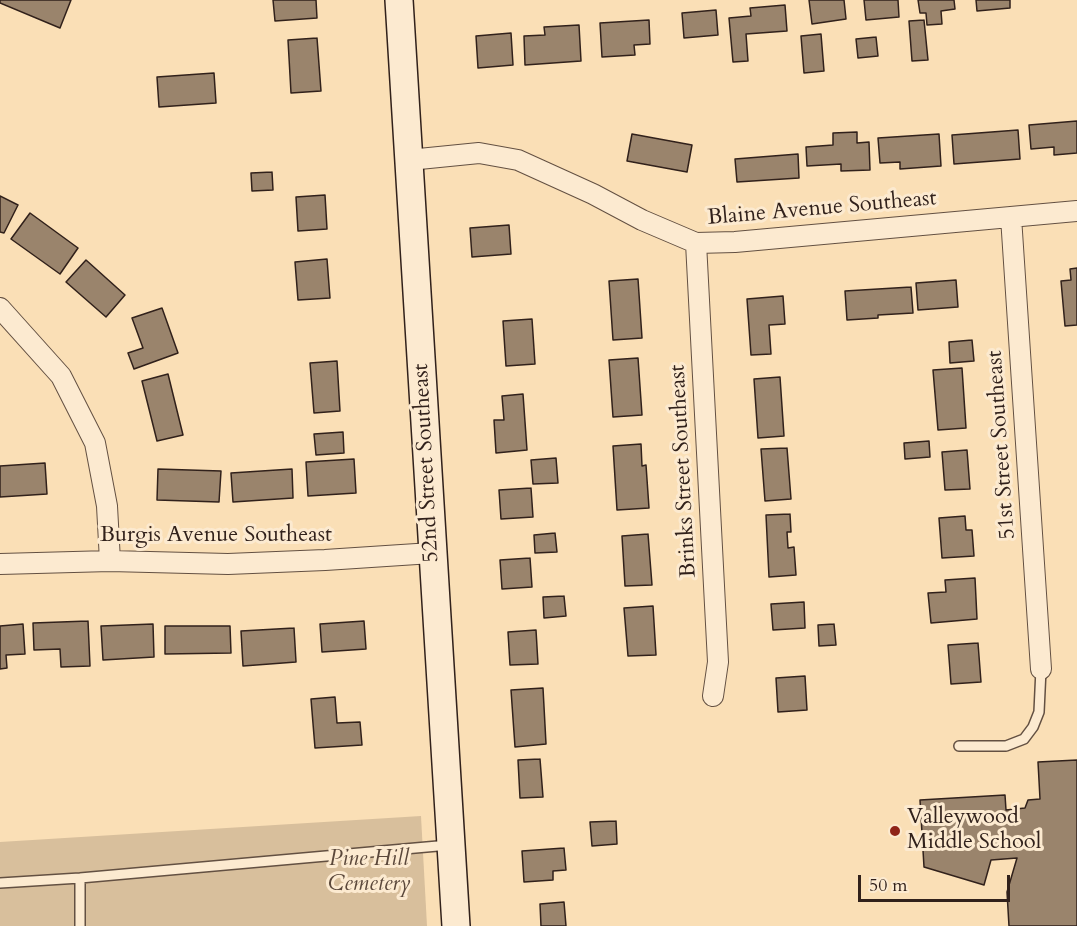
<!DOCTYPE html>
<html>
<head>
<meta charset="utf-8">
<style>
  body { margin:0 }
  #map { position:relative; width:1077px; height:926px; overflow:hidden; background:#fadfb6; font-family:Cardo,serif }
  canvas { display:block }
  .scale { position:absolute; left:858px; top:875px; width:152px; height:27px; box-sizing:border-box; border:3px solid #31211b; border-top:0; padding-left:8px; font-size:18px; line-height:21px; white-space:nowrap; color:#31211b; -webkit-text-stroke:4px #fcead0; paint-order:stroke }
</style>
</head>
<body>
<div id="map">
<canvas width="1077" height="926"></canvas>
<div class="scale">50 m</div>
</div>
<script>
const c = document.querySelector('canvas').getContext('2d');
c.lineJoin = 'round';
function paint(path, color) {
  c.fillStyle = color;
  c.fill(path, 'evenodd');
}
function shape(rows) {
  const path = new Path2D();
  for (const r of rows) {
    path.moveTo(r[0], r[1]);
    for (let i = 2; i < r.length; i += 2) path.lineTo(r[i], r[i + 1]);
  }
  return path;
}
function strokePath(path, color, width, dash) {
  c.strokeStyle = color;
  c.lineWidth = width;
  c.lineCap = dash ? 'butt' : 'round';
  c.setLineDash(dash || []);
  c.stroke(path);
}
function drawText(font, color, halo, rows, align = 'center') {
  c.font = font + ' Cardo,serif';
  c.lineWidth = 6;
  c.setLineDash([]);
  c.textBaseline = 'middle';
  c.strokeStyle = halo;
  c.fillStyle = color;
  for (const [text, x, y, turn = 0] of rows) {
    c.save();
    c.translate(x, y);
    c.rotate((+turn || 0) * Math.PI / 180);
    c.textAlign = isNaN(turn) ? turn : align;
    if (halo) c.strokeText(text, 0, 0);
    c.fillText(text, 0, 0);
    c.restore();
  }
}
paint(shape([
  [421,816,427,926,0,926,0,842]
]), '#d8bf9c');
const building = shape([
  [0,0,71,0,60,28,0,3,0,0],
  [273,0,316,0,317,18,275,21,273,0],
  [809,0,844,0,846,19,812,24,809,0],
  [864,0,898,0,899,17,866,20,864,0],
  [918,0,954,0,955,9,941,11,942,24,927,25,926,13,920,13,918,0],
  [976,0,1010,0,1010,8,977,11,976,0],
  [785,5,787,31,746,34,748,61,733,62,729,18,751,16,750,8,785,5],
  [716,10,718,35,684,38,682,13,716,10],
  [649,20,650,44,634,45,635,55,602,57,600,23,649,20],
  [924,20,928,60,912,61,909,21,924,20],
  [579,25,581,61,525,65,524,36,545,35,544,27,579,25],
  [511,33,513,65,478,68,476,36,511,33],
  [821,34,824,71,804,73,801,36,821,34],
  [876,37,878,56,858,58,856,39,876,37],
  [317,38,321,91,291,93,288,40,317,38],
  [214,73,216,103,159,107,157,77,214,73],
  [1077,121,1077,153,1054,155,1054,147,1031,149,1029,125,1077,121],
  [1018,130,1020,159,954,164,952,135,1018,130],
  [857,132,857,143,869,142,870,170,841,171,841,164,807,166,806,147,833,145,833,133,857,132],
  [632,134,692,145,687,172,627,161,632,134],
  [939,134,941,166,900,169,900,162,880,163,878,138,939,134],
  [798,154,799,178,737,182,735,159,798,154],
  [272,172,273,190,252,191,251,173,272,172],
  [325,195,327,229,298,231,296,197,325,195],
  [0,196,18,205,4,233,0,232,0,196],
  [30,213,78,248,60,274,11,239,30,213],
  [509,225,511,254,472,257,470,228,509,225],
  [327,259,330,298,298,300,295,262,327,259],
  [86,260,125,295,106,317,66,282,86,260],
  [1077,268,1077,325,1065,326,1061,281,1071,280,1070,269,1077,268],
  [638,279,642,338,613,340,609,281,638,279],
  [956,280,958,307,918,310,916,283,956,280],
  [911,287,913,313,878,315,878,318,847,320,845,291,911,287],
  [783,296,785,324,769,325,771,354,751,355,747,299,783,296],
  [162,308,178,353,134,369,128,353,143,348,132,318,162,308],
  [532,319,535,364,506,366,503,321,532,319],
  [972,340,974,361,950,363,949,342,972,340],
  [638,358,642,415,613,417,609,360,638,358],
  [337,361,340,411,314,413,310,363,337,361],
  [962,368,966,428,938,430,933,370,962,368],
  [168,374,183,435,157,441,142,381,168,374],
  [780,377,784,436,758,438,754,379,780,377],
  [523,394,527,450,496,453,494,420,504,420,502,396,523,394],
  [343,432,344,453,316,455,314,434,343,432],
  [929,441,930,457,905,459,904,443,929,441],
  [641,444,642,466,646,465,649,508,617,510,613,446,641,444],
  [787,448,791,499,765,501,761,449,787,448],
  [967,450,970,489,945,490,942,452,967,450],
  [556,458,558,483,533,484,531,460,556,458],
  [354,459,356,493,308,496,306,462,354,459],
  [45,463,47,494,0,497,0,466,45,463],
  [158,469,221,471,219,502,157,500,158,469],
  [292,469,293,498,233,502,231,473,292,469],
  [531,488,533,517,501,519,499,490,531,488],
  [790,514,791,532,787,532,788,548,794,547,796,575,769,577,766,515,790,514],
  [965,516,966,530,972,530,974,556,942,558,939,518,965,516],
  [555,533,557,552,535,553,534,535,555,533],
  [648,534,652,585,625,586,622,536,648,534],
  [530,558,532,587,502,589,500,560,530,558],
  [975,578,977,619,931,623,928,593,946,592,945,580,975,578],
  [564,596,566,616,544,618,543,597,564,596],
  [804,602,805,628,773,630,771,604,804,602],
  [653,606,656,655,628,656,624,608,653,606],
  [88,621,90,666,61,667,60,649,34,650,33,623,88,621],
  [364,621,366,649,322,652,320,624,364,621],
  [23,624,25,654,6,655,7,668,0,669,0,626,23,624],
  [153,624,154,657,103,660,101,626,153,624],
  [834,624,836,645,819,646,818,625,834,624],
  [165,626,230,626,231,653,165,654,165,626],
  [294,628,296,662,243,666,241,631,294,628],
  [536,630,538,664,510,665,508,632,536,630],
  [978,643,981,682,951,684,948,645,978,643],
  [805,676,807,710,778,712,776,678,805,676],
  [543,688,546,744,515,747,511,690,543,688],
  [335,697,337,723,360,722,362,745,315,748,311,699,335,697],
  [540,759,543,797,520,798,518,760,540,759],
  [1077,760,1077,926,1009,926,1007,892,1017,858,991,860,984,885,924,867,920,800,1005,795,1006,810,1025,808,1028,800,1040,799,1038,762,1077,760],
  [616,821,617,844,592,846,590,822,616,821],
  [564,848,566,870,553,871,553,880,524,882,522,851,564,848],
  [564,902,566,926,541,926,540,904,564,902]
]);
paint(building, '#9a846c');
strokePath(building, '#31211b', 1.5);
const lane = shape([
  [959,746,1006,746,1024,739,1033,727,1039,712,1041,669],
  [0,883,80,878,449,845],
  [80,926,80,878]
]);
const street = shape([
  [409,160,479,153,518,160,593,194,642,220,696,243,735,242,1077,211],
  [1011,217,1041,669],
  [696,243,718,662,713,696],
  [0,308,61,376,95,443,107,506,110,561],
  [0,564,110,561,228,564,325,560,432,553]
]);
const secondary = shape([
  [399,0,456,926]
]);
strokePath(lane, '#635042', 12);
strokePath(street, '#635042', 22);
strokePath(secondary, '#31211b', 30);
strokePath(lane, '#fcead0', 9);
strokePath(street, '#fcead0', 20);
strokePath(secondary, '#fcead0', 27);
for (const [x, y, r, color] of [
  [895,831,6,"#8f2418"]
]) {
  const dot = new Path2D();
  dot.arc(x, y, r, 0, 2 * Math.PI);
  c.fillStyle = color;
  c.fill(dot);
  strokePath(dot, '#fcead0', 2);
}
drawText('22px', '#31211b', '#fcead0', [
  ["Blaine Avenue Southeast",822,209,-5],
  ["51st Street Southeast",1002,445,-94],
  ["52nd Street Southeast",427,463,-93],
  ["Brinks Street Southeast",684,471,-93],
  ["Burgis Avenue Southeast",216,536]
]);
drawText('22px', '#31211b', '#fcead0', [
  ["Valleywood",907,818],
  ["Middle School",907,843]
], 'left');
drawText('italic 22px', '#5b483b', '#fcead0', [
  ["Pine Hill",369,860],
  ["Cemetery",369,885]
]);
</script>
</body>
</html>
